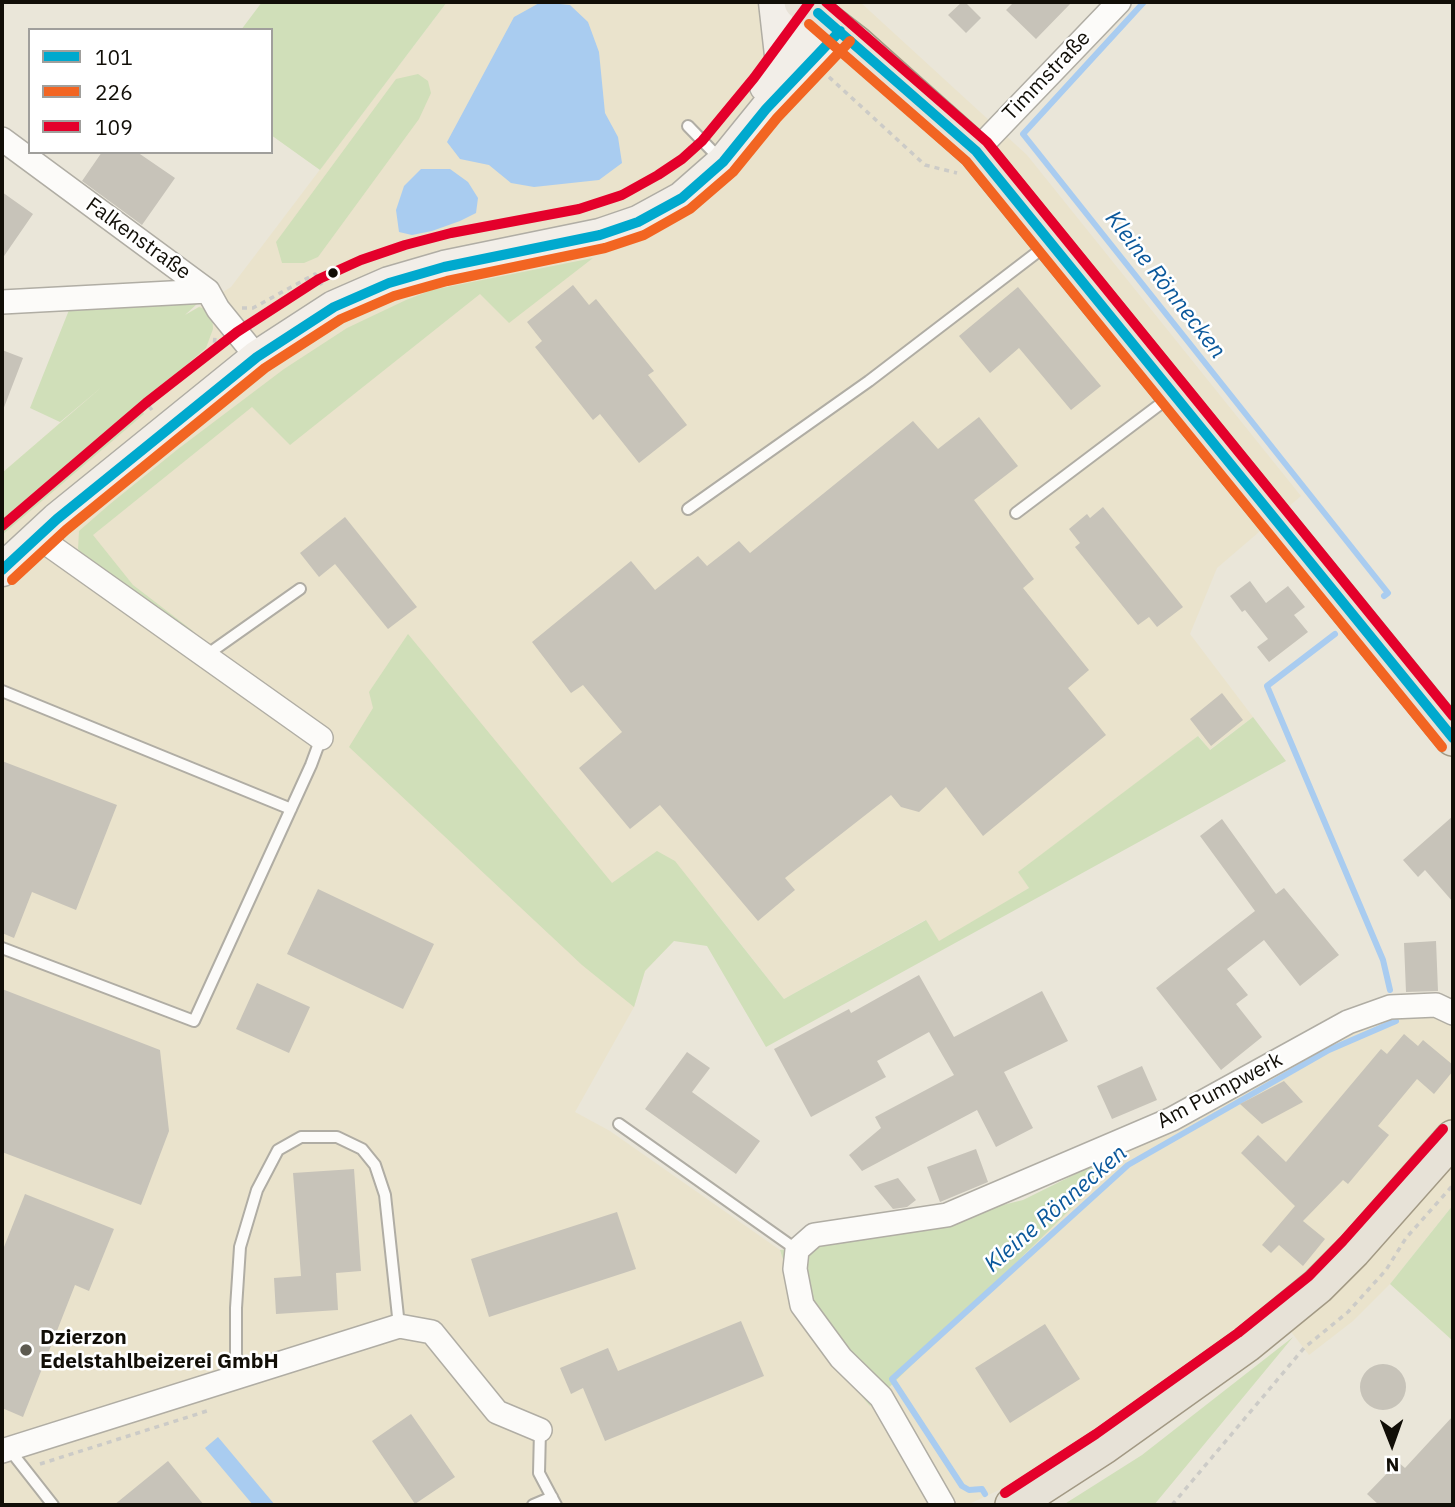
<!DOCTYPE html>
<html>
<head>
<meta charset="utf-8">
<style>
  body { margin:0 }
  #map { position:relative; width:1455px; height:1507px; overflow:hidden; background:#eae6d9; font-family:"IBM Plex Sans",sans-serif }
  canvas { display:block }
  .frame { position:absolute; inset:0; border:4px solid #110e07; pointer-events:none }
  .legend { position:absolute; left:28px; top:28px; width:245px; height:126px; box-sizing:border-box; background:#fff; border:2px solid #a09f9c; margin:0; padding:9px 12px; list-style:none; font-size:21px; color:#110e07 }
  .legend li { display:flex; align-items:center; gap:14px; height:35px }
  .legend b { width:35px; border:2px solid #a09f9c }
  .north { position:absolute; left:1357px; top:1409px; width:70px; height:70px; -webkit-text-stroke:5px #fff; paint-order:stroke; rotate:179deg; font-size:19px; font-weight:700; line-height:28px; text-align:center; color:#110e07 }
  .north::after { content:''; display:block; margin:auto; width:24px; height:32px; background:#110e07; clip-path:polygon(50% 0,100% 100%,50% 72%,0 100%) }
</style>
</head>
<body>
<div id="map">
<canvas width="1455" height="1507"></canvas>
<div class="frame"></div>
<ul class="legend">
<li><b style="height:9px;background:#00a9ce"></b>101</li>
<li><b style="height:9px;background:#f26522"></b>226</li>
<li><b style="height:9px;background:#e4002b"></b>109</li>
</ul>
<div class="north">N</div>
</div>
<script>
const c = document.querySelector('canvas').getContext('2d');
c.lineJoin = 'round';
function paint(path, color) {
  c.fillStyle = color;
  c.fill(path, 'evenodd');
}
function shape(rows) {
  const path = new Path2D();
  for (const r of rows) {
    if (r.length === 3) {
      path.moveTo(r[0] + r[2], r[1]);
      path.arc(r[0], r[1], r[2], 0, 2 * Math.PI);
      continue;
    }
    path.moveTo(r[0], r[1]);
    for (let i = 2; i < r.length; i += 2) path.lineTo(r[i], r[i + 1]);
  }
  return path;
}
function strokePath(path, color, width, dash) {
  c.strokeStyle = color;
  c.lineWidth = width;
  c.lineCap = dash ? 'butt' : 'round';
  c.setLineDash(dash || []);
  c.stroke(path);
}
function drawText(font, color, halo, rows, align = 'center') {
  c.font = font + ' "IBM Plex Sans",sans-serif';
  c.lineWidth = 5;
  c.setLineDash([]);
  c.textBaseline = 'middle';
  c.strokeStyle = halo;
  c.fillStyle = color;
  for (const [text, x, y, turn = 0] of rows) {
    c.save();
    c.translate(x, y);
    c.rotate((+turn || 0) * Math.PI / 180);
    c.textAlign = isNaN(turn) ? turn : align;
    if (halo) c.strokeText(text, 0, 0);
    c.fillText(text, 0, 0);
    c.restore();
  }
}
paint(shape([
  [447,2,860,2,1027,155,1301,496,1217,568,1190,634,1253,717,1209,750,1199,736,1019,872,1029,888,939,942,925,920,784,999,714,910,674,940,645,971,634,1007,575,1112,610,1131,780,1250,787,1272,834,1364,1138,1143,1179,1129,1355,1032,1393,1016,1435,1012,1453,1025,1453,1205,1390,1284,1353,1321,1309,1355,1275,1311,1014,1483,967,1505,2,1505,2,473,185,315,231,287]
]), '#eae3cc');
paint(shape([
  [262,2,447,2,320,170,271,135,271,30,241,30],
  [418,74,428,81,431,93,419,119,318,257,304,263,282,263,276,242,396,79],
  [593,258,509,323,480,294,290,445,252,407,93,535,133,585,193,631,191,634,86,558,78,549,79,531,110,504,178,449,284,369,347,328,406,300,432,290],
  [197,304,185,315,199,307,212,311,213,329,206,348,140,405,144,414,2,535,2,473,103,386,60,422,30,408,69,310],
  [408,634,612,883,657,851,675,861,784,999,926,920,939,941,1029,888,1018,872,1198,736,1210,750,1253,717,1286,761,766,1047,707,946,674,941,645,971,634,1007,582,965,349,747,373,708,369,692],
  [1138,1143,870,1406,834,1364,787,1272,780,1250,860,1240,1023,1200],
  [1453,1205,1453,1341,1390,1284],
  [1293,1337,1154,1505,1063,1505,1142,1455]
]), '#d0dfb9');
paint(shape([
  [541,2,570,5,588,22,599,52,605,113,618,137,622,163,599,180,534,187,511,183,489,165,460,159,447,142,514,17],
  [421,169,450,169,468,182,478,198,476,213,460,221,432,231,412,235,399,232,396,210,404,186],
  [218,1437,275,1505,253,1505,205,1448]
]), '#a9ccf0');
strokePath(shape([
  [1144,2,1023,134,1388,593,1384,596],
  [1335,634,1267,686,1383,960,1390,990],
  [985,1494,982,1489,969,1490,962,1486,892,1379,1128,1165,1329,1050,1396,1021]
]), '#a9ccf0', 6);
paint(shape([
  [962,2,965,2,981,18,966,33,948,15],
  [1014,2,1072,2,1036,39,1006,10],
  [102,152,137,152,175,178,142,225,82,181],
  [2,192,33,214,2,259],
  [573,285,589,305,596,299,654,371,648,375,687,425,639,463,600,414,593,420,535,347,542,341,527,322],
  [1018,287,1101,386,1071,410,1019,348,990,373,959,336],
  [2,350,23,358,3,410,2,410],
  [979,417,1018,466,974,500,1034,579,1023,588,1089,670,1068,688,1106,735,983,836,946,787,919,812,901,807,891,795,785,878,795,890,758,921,660,805,630,829,579,768,622,732,583,685,571,693,532,642,631,561,655,590,698,556,707,566,739,541,750,553,913,421,938,449],
  [1103,507,1183,607,1157,627,1149,617,1138,625,1075,547,1080,543,1069,529,1087,514,1090,518],
  [345,517,417,607,388,629,335,564,319,577,300,553],
  [1250,581,1266,603,1288,586,1305,607,1294,615,1308,632,1269,662,1257,647,1268,639,1245,610,1242,612,1230,596],
  [1222,693,1243,720,1211,746,1190,719],
  [2,761,117,805,76,910,32,892,14,938,2,933],
  [1453,816,1453,902,1425,870,1418,877,1403,860],
  [1222,819,1276,894,1284,888,1339,955,1300,986,1264,940,1227,969,1248,995,1236,1004,1262,1037,1221,1070,1156,988,1255,911,1200,836],
  [318,889,434,944,403,1009,287,954],
  [1436,941,1438,991,1406,992,1404,943],
  [919,975,954,1037,1042,991,1068,1041,1004,1072,1033,1128,996,1147,977,1110,862,1171,849,1155,881,1128,875,1117,954,1075,929,1032,877,1061,886,1077,811,1117,774,1049,849,1009,851,1013],
  [257,983,310,1007,289,1053,236,1029],
  [2,989,160,1050,169,1131,141,1205,2,1152],
  [1404,1034,1418,1046,1423,1040,1453,1065,1453,1071,1434,1094,1417,1079,1378,1126,1389,1135,1348,1184,1343,1180,1303,1221,1325,1239,1303,1266,1279,1245,1271,1253,1262,1245,1295,1206,1241,1153,1258,1135,1286,1162,1381,1049,1387,1054],
  [687,1052,710,1068,692,1092,760,1141,736,1174,645,1109],
  [1142,1066,1157,1100,1112,1119,1097,1086],
  [1284,1081,1303,1102,1262,1124,1240,1104],
  [976,1149,988,1182,940,1202,927,1167],
  [354,1169,361,1271,336,1273,338,1310,276,1314,274,1278,301,1276,293,1173],
  [898,1178,916,1200,907,1207,893,1209,874,1186],
  [25,1194,114,1229,89,1291,75,1285,23,1417,2,1408,2,1252],
  [617,1212,636,1269,489,1317,471,1259],
  [741,1321,764,1376,605,1441,583,1388,571,1394,560,1368,608,1348,618,1371],
  [1045,1324,1080,1379,1010,1423,975,1368],
  [1383,1387,23],
  [411,1414,455,1477,415,1504,372,1441],
  [1453,1416,1453,1505,1379,1505,1367,1494,1398,1462,1405,1468],
  [168,1461,204,1505,114,1505]
]), '#c7c3b9');
const lane = shape([
  [688,126,721,160],
  [688,509,869,381,1048,244],
  [1016,513,1171,396],
  [207,657,215,649,300,589],
  [2,691,291,809],
  [2,948,194,1021,311,765,321,738],
  [619,1124,797,1250],
  [236,1378,236,1308,240,1247,257,1190,278,1150,301,1137,337,1137,362,1149,375,1165,385,1195,399,1326],
  [540,1430,539,1473,556,1505],
  [9,1449,53,1505],
  [533,1505,552,1497]
]);
const street = shape([
  [2,139,208,291,218,309,257,357],
  [976,151,1119,2],
  [2,302,208,291],
  [38,537,321,738],
  [2,1451,399,1326,432,1332,497,1412,540,1430],
  [943,1505,881,1397,841,1358,802,1305,795,1269,797,1250,814,1235,947,1215,1172,1119,1348,1022,1390,1007,1436,1005,1453,1013]
]);
const secondary = shape([
  [775,2,782,64],
  [766,86,818,13],
  [2,570,57,519,257,357,334,307,389,283,444,267,600,235,638,222,682,198,723,162,766,109,840,31]
]);
const primary = shape([
  [802,2,855,43,976,151,1453,738],
  [1013,1505,1104,1446,1247,1344,1318,1286,1353,1251,1453,1138]
]);
strokePath(lane, '#b0ada4', 14);
strokePath(street, '#b0ada4', 26);
strokePath(secondary, '#b0ada4', 35);
strokePath(primary, '#a29984', 38);
strokePath(shape([
  [829,77,925,165,957,173],
  [683,163,680,158,690,147],
  [242,308,253,308,315,274,322,285],
  [152,410,147,404,214,347,215,337],
  [40,1464,210,1410],
  [1172,1505,1304,1348,1348,1312,1386,1270,1406,1238,1453,1185]
]), '#cccbc7', 3.5, [5, 5]);
strokePath(lane, '#fcfbf9', 10);
strokePath(street, '#fcfbf9', 23);
strokePath(secondary, '#f2eee8', 32);
strokePath(primary, '#e7e2d7', 35);
strokePath(shape([
  [818,13,976,151,1453,738],
  [2,570,57,519,257,357,334,307,389,283,444,267,600,235,638,222,682,198,723,162,766,109,840,31]
]), '#00a9ce', 10);
strokePath(shape([
  [809,24,966,161,1442,747],
  [12,580,66,530,265,368,341,319,394,296,447,281,605,248,644,235,690,209,733,172,777,118,850,41]
]), '#f26522', 10);
strokePath(shape([
  [826,2,987,142,1453,716],
  [2,526,146,403,237,332,319,279,361,260,405,245,451,233,579,209,622,195,658,175,682,159,702,141,754,78,810,2],
  [1005,1493,1096,1434,1238,1333,1309,1276,1343,1241,1443,1129]
]), '#e4002b', 10);
for (const [x, y, r, color] of [
  [333,273,6,"#110e07"],
  [26,1350,7,"#5d5a50"]
]) {
  const dot = new Path2D();
  dot.arc(x, y, r, 0, 2 * Math.PI);
  c.fillStyle = color;
  c.fill(dot);
  strokePath(dot, '#fff', 2.5);
}
drawText('21px', '#110e07', '#fff', [
  ["Timmstraße",1047,76,-46],
  ["Falkenstraße",138,239,36],
  ["Am Pumpwerk",1220,1091,-28]
]);
drawText('bold 21px', '#110e07', '#fff', [
  ["Dzierzon",40,1338],
  ["Edelstahlbeizerei GmbH",40,1362]
], 'left');
drawText('italic 23px', '#0b589b', '#fff', [
  ["Kleine Rönnecken",1165,285,52],
  ["Kleine Rönnecken",1056,1209,-41]
]);
</script>
</body>
</html>
